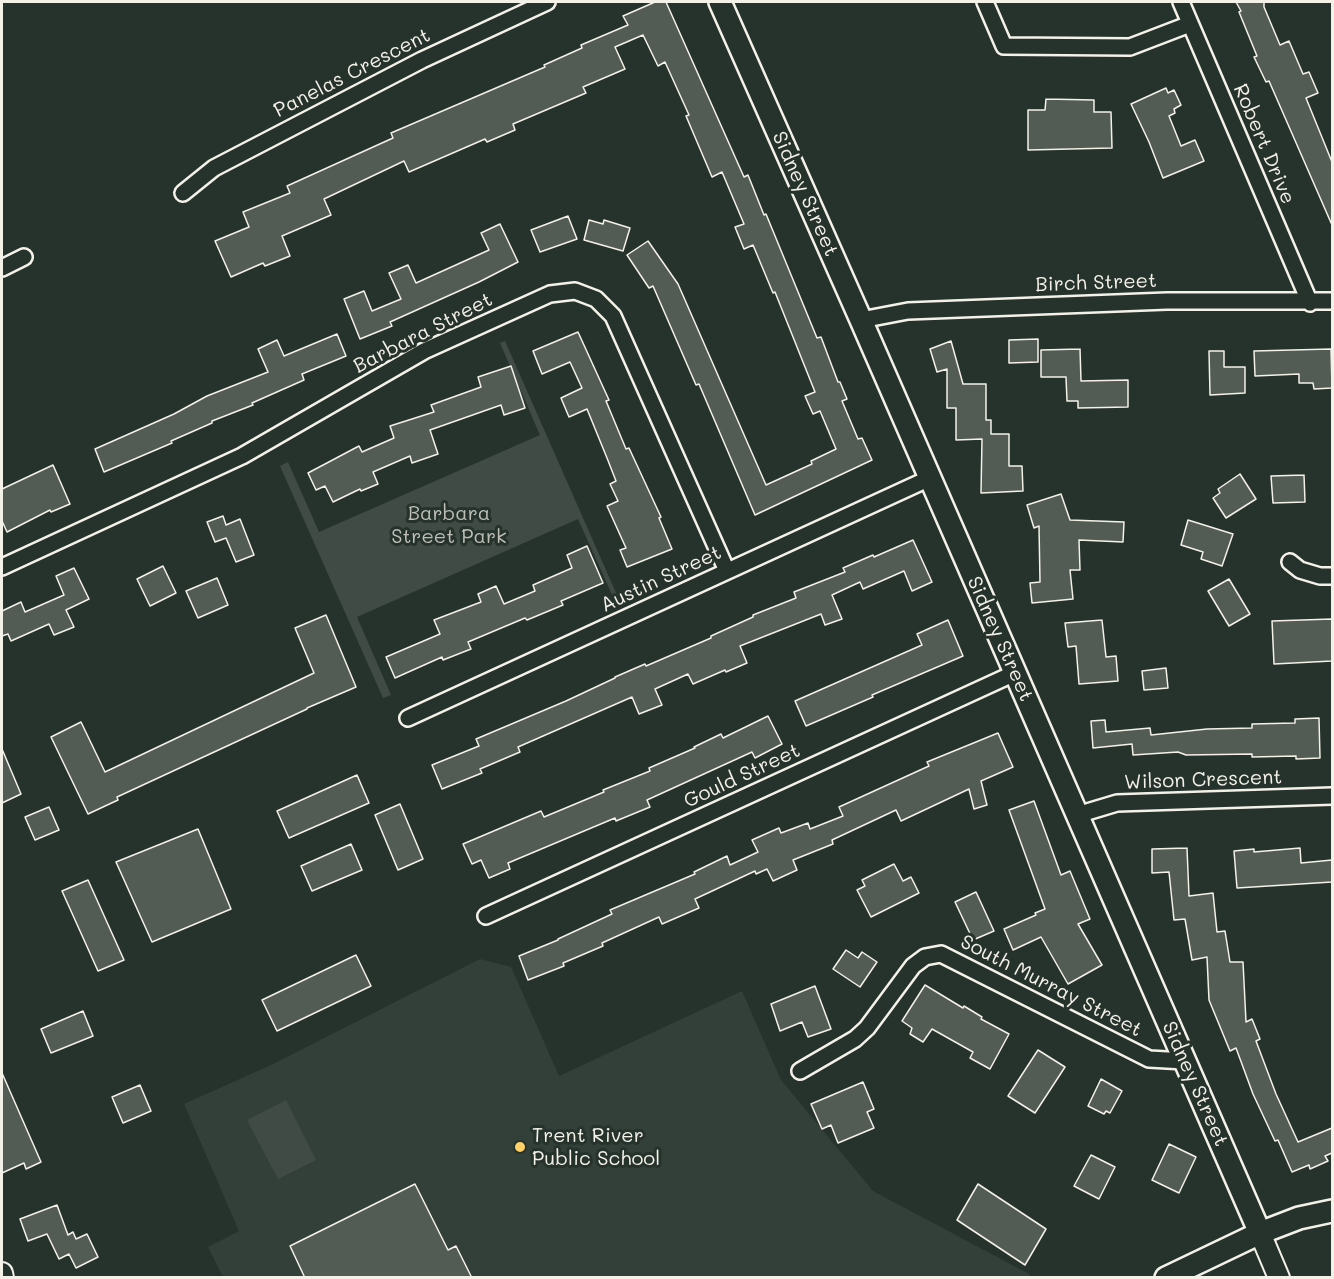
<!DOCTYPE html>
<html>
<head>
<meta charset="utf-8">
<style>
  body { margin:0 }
  #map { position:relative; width:1334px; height:1279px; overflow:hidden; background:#26332d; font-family:Mali,sans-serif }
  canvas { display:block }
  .frame { position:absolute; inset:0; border:3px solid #f4f1e8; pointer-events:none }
</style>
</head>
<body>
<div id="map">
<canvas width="1334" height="1279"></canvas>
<div class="frame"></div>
</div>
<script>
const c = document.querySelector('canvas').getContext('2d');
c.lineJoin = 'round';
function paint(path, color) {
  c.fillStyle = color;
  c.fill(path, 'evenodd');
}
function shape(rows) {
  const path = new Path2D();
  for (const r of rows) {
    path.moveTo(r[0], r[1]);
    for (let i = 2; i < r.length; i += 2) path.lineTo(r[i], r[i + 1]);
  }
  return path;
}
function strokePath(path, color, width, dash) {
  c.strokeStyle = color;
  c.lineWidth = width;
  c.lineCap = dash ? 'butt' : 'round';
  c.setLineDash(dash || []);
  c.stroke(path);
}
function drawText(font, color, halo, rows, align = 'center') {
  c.font = font + ' Mali,sans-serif';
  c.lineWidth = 6;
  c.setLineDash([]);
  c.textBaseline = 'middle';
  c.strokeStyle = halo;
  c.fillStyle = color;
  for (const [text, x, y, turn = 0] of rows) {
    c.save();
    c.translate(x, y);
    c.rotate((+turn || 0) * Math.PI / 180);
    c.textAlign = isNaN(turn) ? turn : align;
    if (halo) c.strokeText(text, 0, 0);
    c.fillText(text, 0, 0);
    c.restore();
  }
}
paint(shape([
  [480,959,511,967,559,1076,742,991,781,1080,873,1191,1031,1275,1024,1278,223,1277,208,1247,239,1231,184,1104,271,1065]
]), '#333f39');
paint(shape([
  [505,341,617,595,613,597,578,519,357,617,391,695,383,698,280,466,288,462,319,532,540,435,500,343],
  [286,1100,316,1160,278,1179,247,1120]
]), '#414b45');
const building = shape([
  [655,2,666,2,744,177,748,175,764,215,766,214,817,338,821,337,838,382,840,382,847,399,842,401,858,439,862,438,872,460,755,515,699,384,696,385,653,286,649,288,627,255,648,241,678,284,766,485,812,464,811,461,836,449,820,411,813,414,805,396,815,392,775,292,773,293,753,245,744,249,735,227,744,224,722,172,712,177,686,116,689,115,665,62,658,66,643,35,615,47,625,69,583,87,586,93,513,124,515,130,487,142,485,139,409,172,404,161,324,199,331,215,282,236,290,256,265,266,263,263,231,277,215,241,249,227,243,212,290,193,287,186,393,138,391,133,545,67,544,65,582,48,581,45,628,25,623,16,655,2],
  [1236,2,1264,2,1264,7,1280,45,1289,41,1303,74,1309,72,1318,93,1306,98,1332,162,1332,225,1269,81,1266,82,1254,57,1257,56,1239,12,1241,11,1236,2],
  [1166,88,1168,93,1174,90,1181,105,1174,109,1175,113,1169,116,1181,146,1195,140,1204,161,1163,178,1149,142,1131,104,1166,88],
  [1046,99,1094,100,1094,112,1111,112,1112,148,1028,150,1028,110,1045,110,1046,99],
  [568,216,577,239,540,252,531,230,568,216],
  [589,220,603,224,604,220,630,228,623,251,584,240,589,220],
  [500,224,518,262,479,282,390,322,392,326,360,339,344,299,364,291,372,311,401,299,389,273,408,265,416,283,489,250,481,233,500,224],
  [578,332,609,400,606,401,626,449,629,448,661,517,659,518,672,549,627,567,620,550,626,548,607,506,618,501,610,484,616,481,607,458,587,409,569,417,561,398,582,388,570,362,542,374,533,351,578,332],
  [337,334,346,356,302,374,304,380,252,403,253,405,212,421,212,423,171,441,172,443,104,472,95,449,174,414,207,396,268,372,258,349,277,340,284,356,337,334],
  [1038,339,1038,362,1009,363,1009,340,1038,339],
  [951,341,963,384,986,384,986,420,991,420,991,434,1009,434,1009,466,1022,466,1023,491,981,493,982,439,956,440,956,408,947,408,947,369,937,372,930,349,951,341],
  [1080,349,1081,381,1128,380,1128,407,1078,408,1078,401,1067,401,1066,377,1041,377,1041,350,1080,349],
  [1331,349,1332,388,1314,389,1313,383,1299,383,1299,374,1255,376,1254,351,1331,349],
  [1209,351,1224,351,1224,367,1245,367,1245,393,1210,395,1209,351],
  [511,366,525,408,504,415,501,405,430,430,438,454,412,463,410,456,373,472,378,484,361,491,360,489,333,502,325,486,316,490,308,473,359,446,362,452,394,438,390,426,434,412,431,405,481,387,478,377,511,366],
  [53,465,70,504,51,512,50,510,7,532,2,521,2,489,53,465],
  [1240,474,1256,499,1226,518,1213,498,1220,493,1218,489,1240,474],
  [1304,475,1305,502,1273,503,1271,476,1304,475],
  [1061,494,1070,520,1124,522,1123,542,1079,540,1080,570,1070,570,1073,599,1032,603,1030,583,1040,582,1039,526,1034,528,1027,505,1061,494],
  [223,516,226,525,240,519,254,555,236,562,226,538,215,542,207,522,223,516],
  [1188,520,1233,534,1222,566,1201,559,1203,552,1181,545,1188,520],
  [913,540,932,582,912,591,904,571,863,589,860,582,832,595,842,619,825,625,821,614,740,646,747,663,726,672,725,670,693,684,688,674,655,689,662,705,639,714,632,697,518,747,520,752,480,769,482,773,442,789,432,765,479,746,476,739,566,701,615,678,615,677,645,664,646,666,711,638,711,636,753,617,753,615,796,598,794,592,845,572,843,568,873,555,874,557,913,540],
  [587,546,603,583,561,601,563,605,527,620,525,618,468,642,471,649,443,660,442,657,395,678,386,657,440,634,434,620,481,602,478,594,496,586,504,604,535,591,533,585,572,568,567,555,587,546],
  [163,566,176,593,150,606,137,579,163,566],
  [74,568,89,599,66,610,74,627,54,635,49,624,11,641,8,634,2,636,2,611,21,602,25,612,64,595,56,576,74,568],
  [217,578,228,605,198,618,186,591,217,578],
  [1229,579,1250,614,1229,626,1208,591,1229,579],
  [326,615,356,687,307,708,307,709,117,797,118,800,88,814,51,737,81,722,105,772,314,673,295,628,326,615],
  [1332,619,1332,661,1274,664,1272,621,1332,619],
  [948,620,963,656,872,695,873,697,806,726,795,701,922,645,917,634,948,620],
  [1102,620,1106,657,1116,656,1118,681,1079,684,1076,646,1068,647,1065,623,1102,620],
  [1166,668,1168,688,1144,690,1142,671,1166,668],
  [768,716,782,744,755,758,752,752,647,800,650,807,616,821,615,818,508,863,510,869,489,878,481,860,472,864,463,844,541,811,544,817,604,792,603,790,650,771,649,768,695,748,694,747,721,734,723,738,768,716],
  [1319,718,1320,758,1296,759,1296,756,1252,757,1252,754,1186,755,1178,752,1133,755,1132,744,1093,748,1091,721,1105,720,1106,732,1150,728,1151,735,1207,729,1252,728,1252,724,1295,723,1295,719,1319,718],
  [998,733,1013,767,981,781,987,805,974,809,969,789,901,821,896,810,832,840,833,844,793,860,797,870,773,881,767,869,756,874,755,871,695,899,699,908,662,924,659,917,602,943,603,946,563,963,564,966,528,980,519,956,558,940,558,939,612,914,610,910,695,874,694,872,727,856,730,865,758,852,752,840,779,828,781,833,808,823,810,829,843,816,839,807,929,766,927,762,998,733],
  [2,749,21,794,2,803,2,749],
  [357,775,369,803,289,838,277,811,357,775],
  [1034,801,1061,875,1070,871,1090,919,1078,924,1102,965,1068,984,1041,937,1013,950,1004,929,1036,915,1035,913,1045,909,1009,810,1034,801],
  [400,804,423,859,398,870,375,815,400,804],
  [49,807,59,830,35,840,25,817,49,807],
  [198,829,231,909,152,942,116,862,198,829],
  [351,844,362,870,312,891,301,866,351,844],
  [1187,848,1189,896,1213,893,1217,932,1225,931,1230,962,1243,962,1246,1022,1252,1019,1260,1039,1256,1041,1276,1094,1298,1142,1332,1128,1332,1153,1325,1156,1328,1161,1310,1169,1309,1165,1292,1172,1278,1140,1275,1141,1253,1094,1236,1048,1230,1051,1209,1000,1207,957,1192,960,1185,919,1174,920,1169,872,1152,873,1152,849,1187,848],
  [1300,848,1301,863,1332,860,1332,882,1237,888,1234,851,1254,849,1254,852,1300,848],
  [894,864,903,881,911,877,919,893,871,917,857,890,865,886,862,880,894,864],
  [88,880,124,960,98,971,62,891,88,880],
  [976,892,994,931,973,940,955,902,976,892],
  [846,950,858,958,862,952,877,962,860,987,833,969,846,950],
  [356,955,371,986,277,1031,262,1000,356,955],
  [925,985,963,1008,964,1006,982,1017,981,1019,1009,1034,990,1069,970,1058,973,1052,932,1029,923,1042,910,1034,912,1028,902,1021,925,985],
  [815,986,831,1029,808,1037,802,1022,780,1031,771,1004,815,986],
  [83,1011,93,1036,51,1053,41,1029,83,1011],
  [1038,1050,1065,1067,1035,1113,1008,1096,1038,1050],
  [2,1073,41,1162,26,1169,24,1163,2,1173,2,1073],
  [1101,1079,1122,1091,1110,1113,1106,1111,1104,1114,1088,1106,1101,1079],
  [863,1082,874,1109,867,1112,874,1128,838,1143,831,1125,822,1129,811,1104,863,1082],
  [140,1085,151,1111,123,1123,112,1097,140,1085],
  [1169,1144,1196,1157,1179,1193,1152,1180,1169,1144],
  [1091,1155,1115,1167,1099,1199,1074,1186,1091,1155],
  [415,1184,448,1250,456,1246,472,1278,305,1278,290,1246,415,1184],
  [978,1184,1046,1229,1025,1265,957,1220,978,1184],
  [57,1205,68,1235,73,1232,76,1239,87,1234,98,1257,76,1268,69,1254,59,1259,47,1234,28,1241,20,1219,57,1205]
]);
paint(building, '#525c55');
strokePath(building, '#f4f1e8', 1.5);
const minor = shape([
  [985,2,1004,46,1130,47,1190,24],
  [1181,2,1310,303],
  [183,193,214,168,422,60,547,2],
  [2,268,24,257],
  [861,320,908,311,1167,301,1332,301],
  [1290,562,1300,570,1320,576,1332,576],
  [2,567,242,456,424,351,550,294,575,291,596,299,613,316,727,571],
  [408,718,930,478],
  [1077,815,1117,803,1332,796],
  [486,916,1015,673],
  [800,1071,855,1039,867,1028,913,966,925,957,941,954,1149,1059,1185,1061]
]);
const tertiary = shape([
  [1260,1233,1279,1278],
  [2,1273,3,1278]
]);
const secondary = shape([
  [720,2,861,320,1260,1233],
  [1166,1278,1260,1233,1299,1218,1332,1211]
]);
strokePath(minor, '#f4f1e8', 20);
strokePath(tertiary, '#f4f1e8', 24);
strokePath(secondary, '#f4f1e8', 26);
strokePath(minor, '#26332d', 15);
strokePath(tertiary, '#26332d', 20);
strokePath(secondary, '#26332d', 21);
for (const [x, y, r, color] of [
  [520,1147,6,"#ffd166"]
]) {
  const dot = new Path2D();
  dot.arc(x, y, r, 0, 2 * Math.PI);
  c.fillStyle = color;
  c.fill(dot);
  strokePath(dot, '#26332d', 2);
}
drawText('20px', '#f4f1e8', '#26332d', [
  ["Panelas Crescent",352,73,-27],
  ["Robert Drive",1264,144,67],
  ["Sidney Street",805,194,66],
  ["Birch Street",1096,283,-2],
  ["Barbara Street",423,333,-27],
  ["Austin Street",661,579,-25],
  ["Sidney Street",1000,639,66],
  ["Gould Street",742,776,-25],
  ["Wilson Crescent",1203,780,-2],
  ["South Murray Street",1051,986,27],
  ["Sidney Street",1195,1084,66]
]);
drawText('20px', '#bebfb7', '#26332d', [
  ["Barbara",449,514],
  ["Street Park",449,537]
]);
drawText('20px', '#f4f1e8', '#26332d', [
  ["Trent River",532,1136],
  ["Public School",532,1159]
], 'left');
</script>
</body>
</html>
